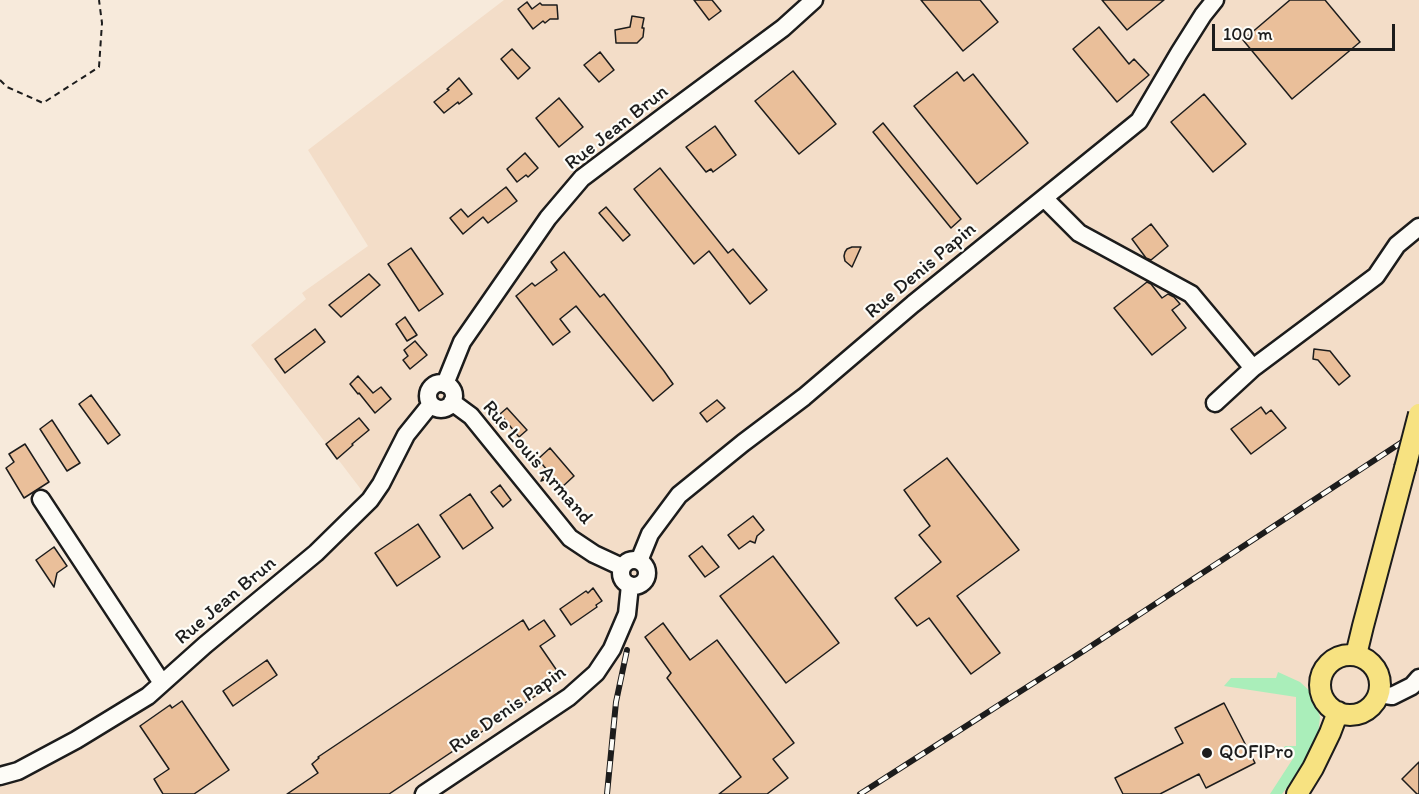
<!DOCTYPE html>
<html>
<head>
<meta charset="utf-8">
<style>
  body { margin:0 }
  #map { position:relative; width:1419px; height:794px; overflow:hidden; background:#f7eadb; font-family:Itim,sans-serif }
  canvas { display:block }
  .scale { position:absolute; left:1212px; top:24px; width:183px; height:27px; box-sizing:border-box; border:3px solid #1c1c1c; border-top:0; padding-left:8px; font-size:18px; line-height:21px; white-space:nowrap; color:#1c1c1c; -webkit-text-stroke:4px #fdfcf7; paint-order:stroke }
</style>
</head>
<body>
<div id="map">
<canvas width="1419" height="794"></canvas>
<div class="scale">100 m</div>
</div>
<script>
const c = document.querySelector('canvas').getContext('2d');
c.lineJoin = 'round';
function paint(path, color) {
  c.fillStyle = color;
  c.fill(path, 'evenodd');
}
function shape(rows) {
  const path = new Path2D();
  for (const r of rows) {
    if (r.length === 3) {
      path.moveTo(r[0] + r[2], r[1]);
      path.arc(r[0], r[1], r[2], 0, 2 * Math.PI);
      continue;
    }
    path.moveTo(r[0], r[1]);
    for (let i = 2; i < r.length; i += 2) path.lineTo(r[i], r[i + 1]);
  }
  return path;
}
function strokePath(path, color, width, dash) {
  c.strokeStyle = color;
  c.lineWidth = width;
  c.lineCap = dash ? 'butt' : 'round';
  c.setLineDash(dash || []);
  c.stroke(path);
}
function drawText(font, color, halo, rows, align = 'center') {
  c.font = font + ' Itim,sans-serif';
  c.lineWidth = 4.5;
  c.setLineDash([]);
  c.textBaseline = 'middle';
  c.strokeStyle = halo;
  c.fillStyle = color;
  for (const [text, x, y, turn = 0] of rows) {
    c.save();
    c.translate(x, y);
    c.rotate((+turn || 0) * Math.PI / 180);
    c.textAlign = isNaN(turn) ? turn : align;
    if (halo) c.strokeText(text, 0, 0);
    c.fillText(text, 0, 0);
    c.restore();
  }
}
paint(shape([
  [504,0,1419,0,1419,794,0,794,0,777,148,696,369,500,251,345,306,299,302,293,368,246,308,150]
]), '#f3ddc8');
paint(shape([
  [1278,672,1300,682,1313,694,1320,717,1318,736,1307,760,1282,794,1270,794,1294,757,1284,748,1285,746,1296,746,1296,697,1224,686,1231,678,1276,678]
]), '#aaeeba');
const building = shape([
  [694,0,712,0,721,11,709,20,694,0],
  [921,0,980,0,998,22,963,51,921,0],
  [1102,0,1164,0,1127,30,1102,0],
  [1290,0,1325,0,1360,42,1292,99,1243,40,1290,0],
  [527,2,532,9,540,3,542,5,557,5,558,19,550,19,545,23,543,21,533,29,518,9,527,2],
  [632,16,644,18,642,28,644,28,643,37,637,43,616,43,615,30,630,27,632,16],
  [1099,27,1129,64,1134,59,1149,75,1117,102,1073,49,1099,27],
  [512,49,530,68,518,79,501,59,512,49],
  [600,52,614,70,599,82,584,65,600,52],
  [793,71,836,124,799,154,755,101,793,71],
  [957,72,964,81,973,74,1028,143,977,184,914,106,957,72],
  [459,78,472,94,459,104,458,102,444,113,434,102,449,90,447,89,459,78],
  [1204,94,1246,144,1213,172,1171,122,1204,94],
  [559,98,583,127,559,147,536,118,559,98],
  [883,123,961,219,951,228,873,132,883,123],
  [715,126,736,155,713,172,711,169,706,172,686,147,715,126],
  [525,153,538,168,528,177,526,175,517,182,507,169,525,153],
  [660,168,728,253,733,249,767,290,750,304,709,251,694,264,634,189,660,168],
  [506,187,517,201,488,223,483,217,463,234,450,218,461,209,468,217,506,187],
  [606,207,630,235,623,241,599,213,606,207],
  [1151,224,1168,246,1151,260,1146,258,1132,239,1151,224],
  [852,247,861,247,852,267,845,261,844,256,845,252,847,249,852,247],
  [411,248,443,294,419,311,388,264,411,248],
  [564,252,600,297,604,294,664,371,673,384,653,401,576,306,560,319,570,332,553,345,516,296,532,283,535,286,557,270,551,262,564,252],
  [369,274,380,285,341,317,329,305,369,274],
  [1147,282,1151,284,1162,298,1168,294,1174,297,1180,304,1172,310,1186,328,1152,355,1114,308,1147,282],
  [405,317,417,335,407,341,396,324,405,317],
  [315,329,325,342,285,373,275,359,315,329],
  [415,341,427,355,410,369,403,360,408,356,404,350,415,341],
  [1314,349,1330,351,1350,376,1339,385,1318,360,1313,359,1314,349],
  [358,376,373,393,381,387,391,399,375,413,359,393,358,394,350,384,358,376],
  [91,395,120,435,108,444,79,404,91,395],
  [717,400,725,408,707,422,700,413,717,400],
  [1261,407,1266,414,1271,410,1286,428,1251,454,1231,429,1261,407],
  [507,408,527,430,519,437,500,414,507,408],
  [359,418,369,430,352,444,353,445,337,459,326,444,359,418],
  [52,420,80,463,67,471,40,429,52,420],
  [25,444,49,482,24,498,6,468,14,462,9,454,25,444],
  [550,448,574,476,561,488,552,477,541,481,547,470,538,459,550,448],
  [947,458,1019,550,957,596,1000,653,971,674,929,618,917,626,895,598,941,562,919,535,930,526,904,490,947,458],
  [500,485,511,500,503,507,491,492,500,485],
  [470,494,493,528,463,549,440,515,470,494],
  [753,516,764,530,757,536,755,543,750,541,739,549,728,535,753,516],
  [418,524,440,557,397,586,375,553,418,524],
  [702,546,719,567,705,577,689,556,702,546],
  [54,547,67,566,57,573,54,587,36,560,54,547],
  [773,556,839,643,786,683,720,596,773,556],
  [593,588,602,601,596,605,597,607,571,625,560,609,586,591,588,593,593,588],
  [523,620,529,630,544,620,555,636,540,646,562,678,389,794,287,794,318,773,312,764,319,758,318,757,523,620],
  [663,623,690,660,717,640,794,743,773,759,788,778,767,794,719,794,741,777,667,678,671,673,645,637,663,623],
  [267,660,277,675,233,706,223,691,267,660],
  [182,701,229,770,194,794,163,794,154,779,169,769,140,726,170,705,172,708,182,701],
  [1224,703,1255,763,1206,788,1199,774,1160,794,1123,794,1115,778,1183,743,1175,728,1224,703],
  [1419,762,1419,794,1417,794,1402,779,1419,762]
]);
paint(building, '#eabf9a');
strokePath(building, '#1c1c1c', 1.5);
const minor = shape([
  [1044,198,1079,233,1191,294,1253,368],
  [441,396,13],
  [445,384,462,342,548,218,582,178,667,114,783,28,814,0],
  [452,402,471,416,570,538,594,554,622,567],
  [1215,403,1253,368,1376,276,1397,245,1419,227],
  [41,499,162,683],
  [634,573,13],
  [639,561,650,534,679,495,743,443,804,397,913,304,1139,121,1179,53,1203,15,1215,0],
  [1379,694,1392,696,1412,686,1419,678],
  [0,776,18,771,76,740,148,696,205,645,316,553,370,500,381,484,406,435,431,404],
  [424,794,569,697,596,673,612,649,627,614,630,585]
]);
const major = shape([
  [1356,655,1363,626,1405,468],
  [1350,685,30],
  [1297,794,1313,768,1330,733,1338,712]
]);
strokePath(minor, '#1c1c1c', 21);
strokePath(major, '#1c1c1c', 24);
strokePath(shape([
  [0,80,7,87,43,103,99,67,102,23,99,0]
]), '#1c1c1c', 2, [6, 4.5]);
strokePath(minor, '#fdfcf7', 16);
strokePath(major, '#f7e281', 20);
const rail = shape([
  [607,794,616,702,627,650],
  [860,794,1085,650,1419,431]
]);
strokePath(rail, '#1c1c1c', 6);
strokePath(rail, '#fdfcf7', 4, [11]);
const majorBridge = shape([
  [1405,468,1419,414]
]);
strokePath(majorBridge, '#1c1c1c', 24, []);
strokePath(majorBridge, '#f7e281', 20);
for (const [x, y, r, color] of [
  [1207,753,6,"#1c1c1c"]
]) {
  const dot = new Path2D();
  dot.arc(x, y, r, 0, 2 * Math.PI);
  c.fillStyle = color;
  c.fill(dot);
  strokePath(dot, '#fdfcf7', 2);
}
drawText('20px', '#1c1c1c', '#fdfcf7', [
  ["Rue Jean Brun",617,128,-38],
  ["Rue Denis Papin",921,271,-40],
  ["Rue Louis Armand",537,463,49],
  ["Rue Jean Brun",226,601,-40],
  ["Rue Denis Papin",508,710,-35]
]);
drawText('20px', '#1c1c1c', '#fdfcf7', [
  ["QOFIPro",1219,753]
], 'left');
</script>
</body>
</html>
